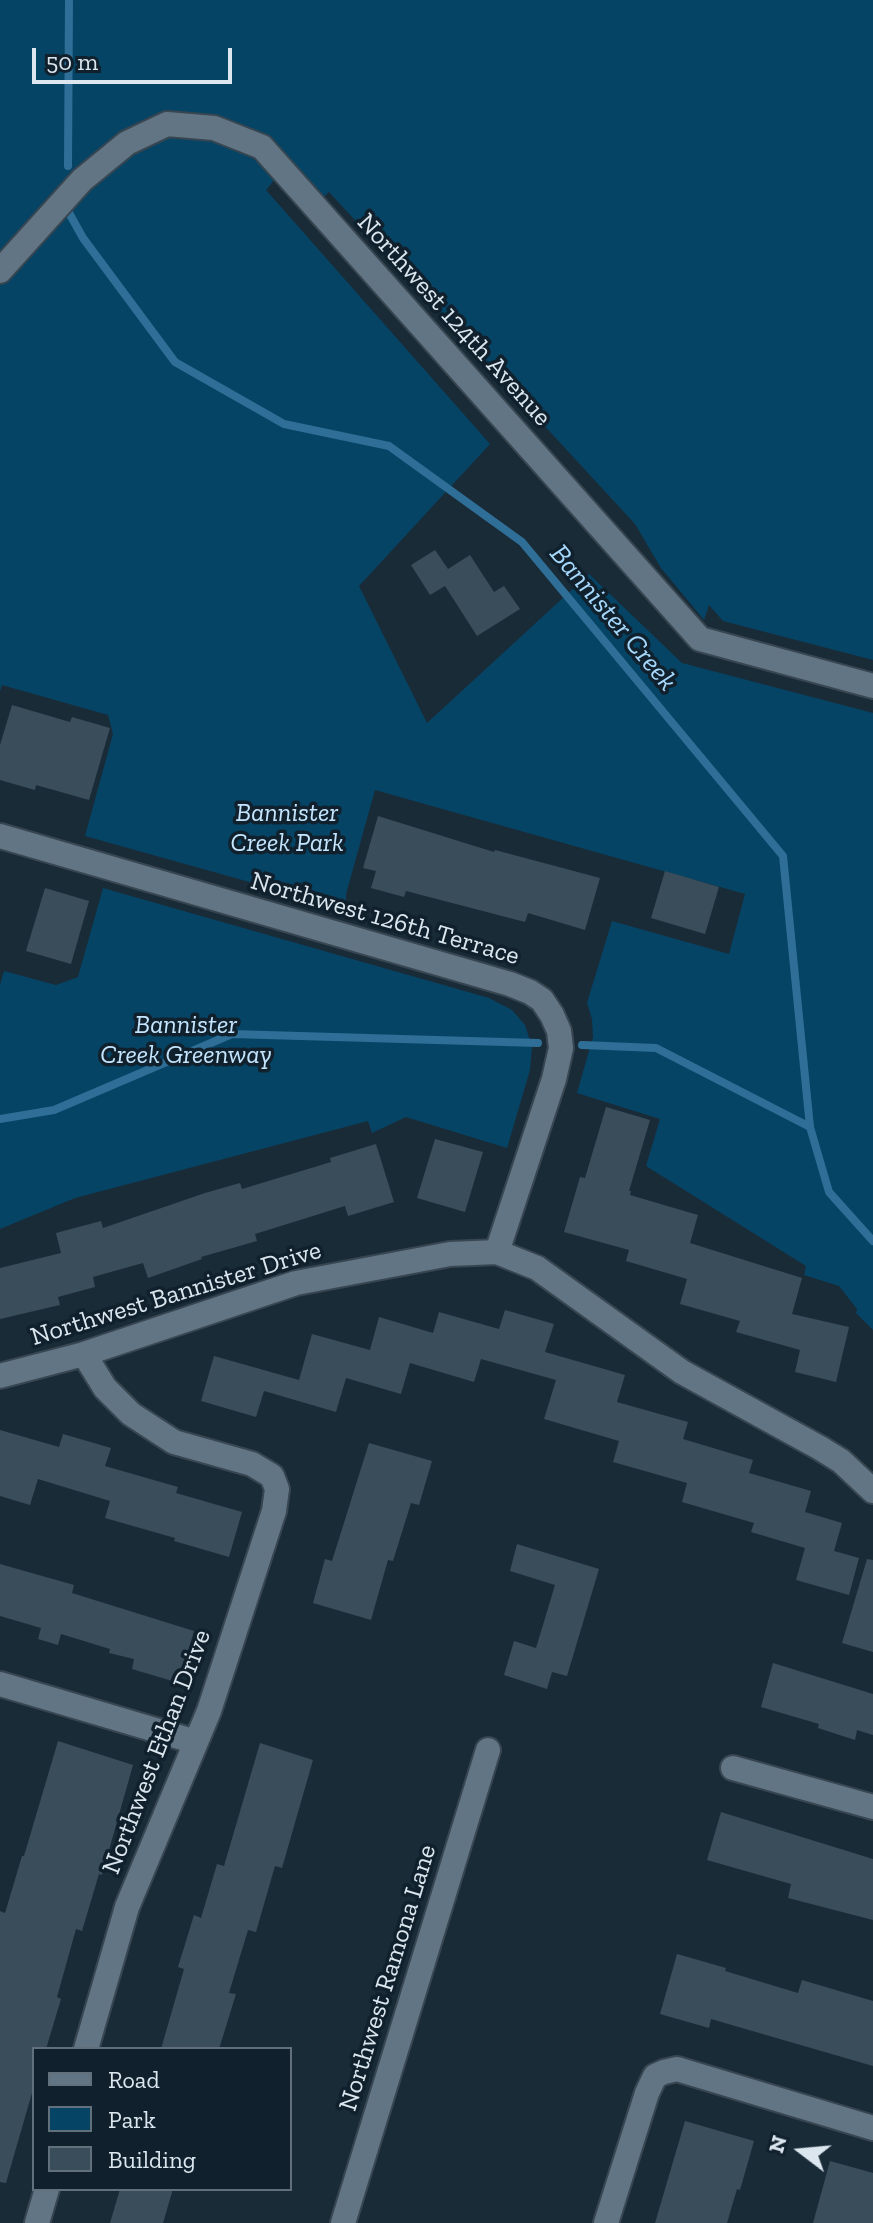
<!DOCTYPE html>
<html>
<head>
<meta charset="utf-8">
<style>
  body { margin:0 }
  #map { position:relative; width:873px; height:2223px; overflow:hidden; background:#1a2b38; font-family:"Zilla Slab",serif }
  canvas { display:block }
  .legend { position:absolute; left:32px; top:2047px; width:260px; height:144px; box-sizing:border-box; background:#10212d; border:2px solid #61707a; margin:0; padding:10px 14px; list-style:none; font-size:24px; color:#dbe6ee }
  .legend li { display:flex; align-items:center; gap:16px; height:40px }
  .legend b { width:40px; border:2px solid #61707a }
  .north { position:absolute; left:761px; top:2111px; width:80px; height:80px; -webkit-text-stroke:6px #10212d; paint-order:stroke; rotate:286deg; font-size:22px; font-weight:700; line-height:32px; text-align:center; color:#dbe6ee }
  .north::after { content:''; display:block; margin:auto; width:28px; height:36px; background:#dbe6ee; clip-path:polygon(50% 0,100% 100%,50% 72%,0 100%) }
  .scale { position:absolute; left:32px; top:48px; width:200px; height:36px; box-sizing:border-box; border:4px solid #dbe6ee; border-top:0; padding-left:10px; font-size:24px; line-height:28px; white-space:nowrap; color:#dbe6ee; -webkit-text-stroke:6px #10212d; paint-order:stroke }
</style>
</head>
<body>
<div id="map">
<canvas width="873" height="2223"></canvas>
<ul class="legend">
<li><b style="height:10px;background:#617584"></b>Road</li>
<li><b style="height:22px;background:#064465"></b>Park</li>
<li><b style="height:22px;background:#3a4d5a"></b>Building</li>
</ul>
<div class="north">N</div>
<div class="scale">50 m</div>
</div>
<script>
const c = document.querySelector('canvas').getContext('2d');
c.lineJoin = 'round';
function paint(path, color) {
  c.fillStyle = color;
  c.fill(path, 'evenodd');
}
function shape(rows) {
  const path = new Path2D();
  for (const r of rows) {
    path.moveTo(r[0], r[1]);
    for (let i = 2; i < r.length; i += 2) path.lineTo(r[i], r[i + 1]);
  }
  return path;
}
function strokePath(path, color, width, dash) {
  c.strokeStyle = color;
  c.lineWidth = width;
  c.lineCap = dash ? 'butt' : 'round';
  c.setLineDash(dash || []);
  c.stroke(path);
}
function drawText(font, color, halo, rows, align = 'center') {
  c.font = font + ' "Zilla Slab",serif';
  c.lineWidth = 7;
  c.setLineDash([]);
  c.textBaseline = 'middle';
  c.strokeStyle = halo;
  c.fillStyle = color;
  for (const [text, x, y, turn = 0] of rows) {
    c.save();
    c.translate(x, y);
    c.rotate((+turn || 0) * Math.PI / 180);
    c.textAlign = isNaN(turn) ? turn : align;
    if (halo) c.strokeText(text, 0, 0);
    c.fillText(text, 0, 0);
    c.restore();
  }
}
paint(shape([
  [0,0,873,0,873,660,723,621,709,605,704,620,661,568,635,524,329,192,311,209,280,173,266,190,490,444,359,586,427,723,589,574,682,663,873,713,873,1330,856,1313,857,1309,839,1286,804,1275,806,1266,646,1166,660,1119,577,1093,593,1037,592,1019,587,1003,612,921,729,954,745,894,375,790,346,894,346,909,85,836,113,734,108,715,2,685,0,691],
  [103,888,489,998,512,1010,525,1025,532,1047,530,1070,507,1148,406,1117,372,1133,368,1121,75,1198,0,1229,0,985,4,971,56,985,78,977]
]), '#064465');
strokePath(shape([
  [68,166,69,0],
  [68,211,83,238,175,362,284,424,389,446,522,542,783,856,810,1127,829,1192,873,1241],
  [582,1045,656,1048,810,1127],
  [0,1119,54,1110,232,1034,538,1043]
]), '#2f6f97', 8);
paint(shape([
  [435,550,448,569,470,555,494,592,504,586,520,609,477,636,445,586,430,595,411,565],
  [12,705,70,722,72,717,110,728,89,800,36,785,35,790,0,780,0,745],
  [378,816,494,852,495,850,600,878,585,930,528,913,525,922,406,891,404,897,371,888,376,871,363,868],
  [665,871,719,887,705,934,651,918],
  [45,888,89,901,71,964,26,951],
  [606,1107,650,1120,629,1191,631,1191,630,1195,698,1215,690,1243,802,1278,792,1314,849,1327,836,1382,795,1372,800,1350,736,1332,740,1321,680,1304,687,1279,626,1261,629,1250,564,1232,580,1177,585,1178],
  [435,1139,483,1152,465,1212,417,1198],
  [376,1144,394,1202,348,1216,345,1206,255,1234,257,1241,201,1257,202,1259,148,1278,143,1263,93,1277,95,1287,58,1297,60,1305,0,1319,0,1268,61,1253,56,1233,101,1221,103,1228,205,1193,240,1183,242,1189,331,1162,330,1158],
  [505,1310,554,1324,545,1352,625,1375,617,1402,688,1422,683,1439,753,1460,749,1473,811,1491,805,1512,842,1523,834,1551,859,1558,849,1595,796,1580,805,1548,751,1532,754,1523,682,1502,687,1483,613,1462,619,1441,544,1419,556,1380,481,1359,474,1382,410,1363,401,1394,346,1378,336,1412,264,1391,256,1417,201,1401,214,1356,299,1380,312,1334,370,1350,379,1317,433,1333,439,1312,499,1329],
  [0,1430,59,1447,63,1434,111,1448,105,1466,178,1487,176,1493,242,1512,229,1557,174,1541,175,1538,105,1518,110,1501,38,1479,30,1505,0,1496],
  [369,1443,432,1461,419,1505,411,1503,393,1561,388,1560,371,1620,313,1603,325,1559,332,1561],
  [517,1544,599,1569,567,1676,552,1672,547,1689,504,1675,514,1641,536,1648,555,1585,510,1571],
  [867,1559,873,1560,873,1652,842,1643],
  [0,1564,74,1585,72,1593,194,1631,179,1683,132,1669,134,1659,109,1653,110,1649,61,1634,58,1645,38,1639,41,1628,0,1616],
  [773,1663,873,1694,873,1735,857,1730,855,1740,818,1728,819,1724,761,1707],
  [58,1741,133,1765,102,1875,99,1874,82,1931,76,1929,57,1997,61,1999,46,2049,34,2049,34,2086,6,2183,0,2182,0,1911,5,1913,22,1856,24,1856],
  [260,1743,313,1760,282,1868,275,1866,256,1932,248,1930,229,1993,236,1994,219,2049,161,2049,184,1969,178,1967,194,1915,201,1918,217,1864,224,1866],
  [721,1812,873,1859,873,1920,788,1898,791,1884,707,1860],
  [677,1954,726,1968,725,1971,798,1993,802,1980,873,2001,873,2066,711,2019,709,2028,660,2014],
  [685,2121,754,2141,740,2190,737,2189,727,2223,655,2223],
  [830,2161,873,2173,873,2223,813,2223],
  [120,2189,173,2189,163,2223,110,2223]
]), '#3a4d5a');
const minor = shape([
  [0,271,82,180,127,143,167,124,214,128,262,147,700,639,873,686],
  [0,836,510,984,530,992,542,1000,552,1015,559,1031,561,1048,554,1079,497,1252],
  [84,1354,105,1388,131,1414,174,1442,252,1464,272,1476,277,1489,274,1511,209,1711,127,1907,86,2049],
  [0,1376,84,1354,296,1283,450,1254,497,1252,537,1268,682,1372,820,1448,841,1461,873,1491],
  [0,1684,196,1742],
  [733,1768,873,1807],
  [37,2223,47,2189],
  [343,2223,488,1750],
  [606,2223,647,2093,655,2076,664,2072,677,2069,873,2128]
]);
strokePath(minor, '#384651', 28);
strokePath(minor, '#617584', 24);
drawText('26px', '#dbe6ee', '#10212d', [
  ["Northwest 124th Avenue",454,320,48],
  ["Northwest 126th Terrace",385,919,16],
  ["Northwest Bannister Drive",176,1294,-17],
  ["Northwest Ethan Drive",157,1752,-69],
  ["Northwest Ramona Lane",388,1978,-73]
]);
drawText('italic 26px', '#c4e5fd', '#10212d', [
  ["Bannister",287,814],
  ["Creek Park",287,844],
  ["Bannister",186,1026],
  ["Creek Greenway",186,1056]
]);
drawText('italic 28px', '#a6d8fc', '#10212d', [
  ["Bannister Creek",613,618,50]
]);
</script>
</body>
</html>
